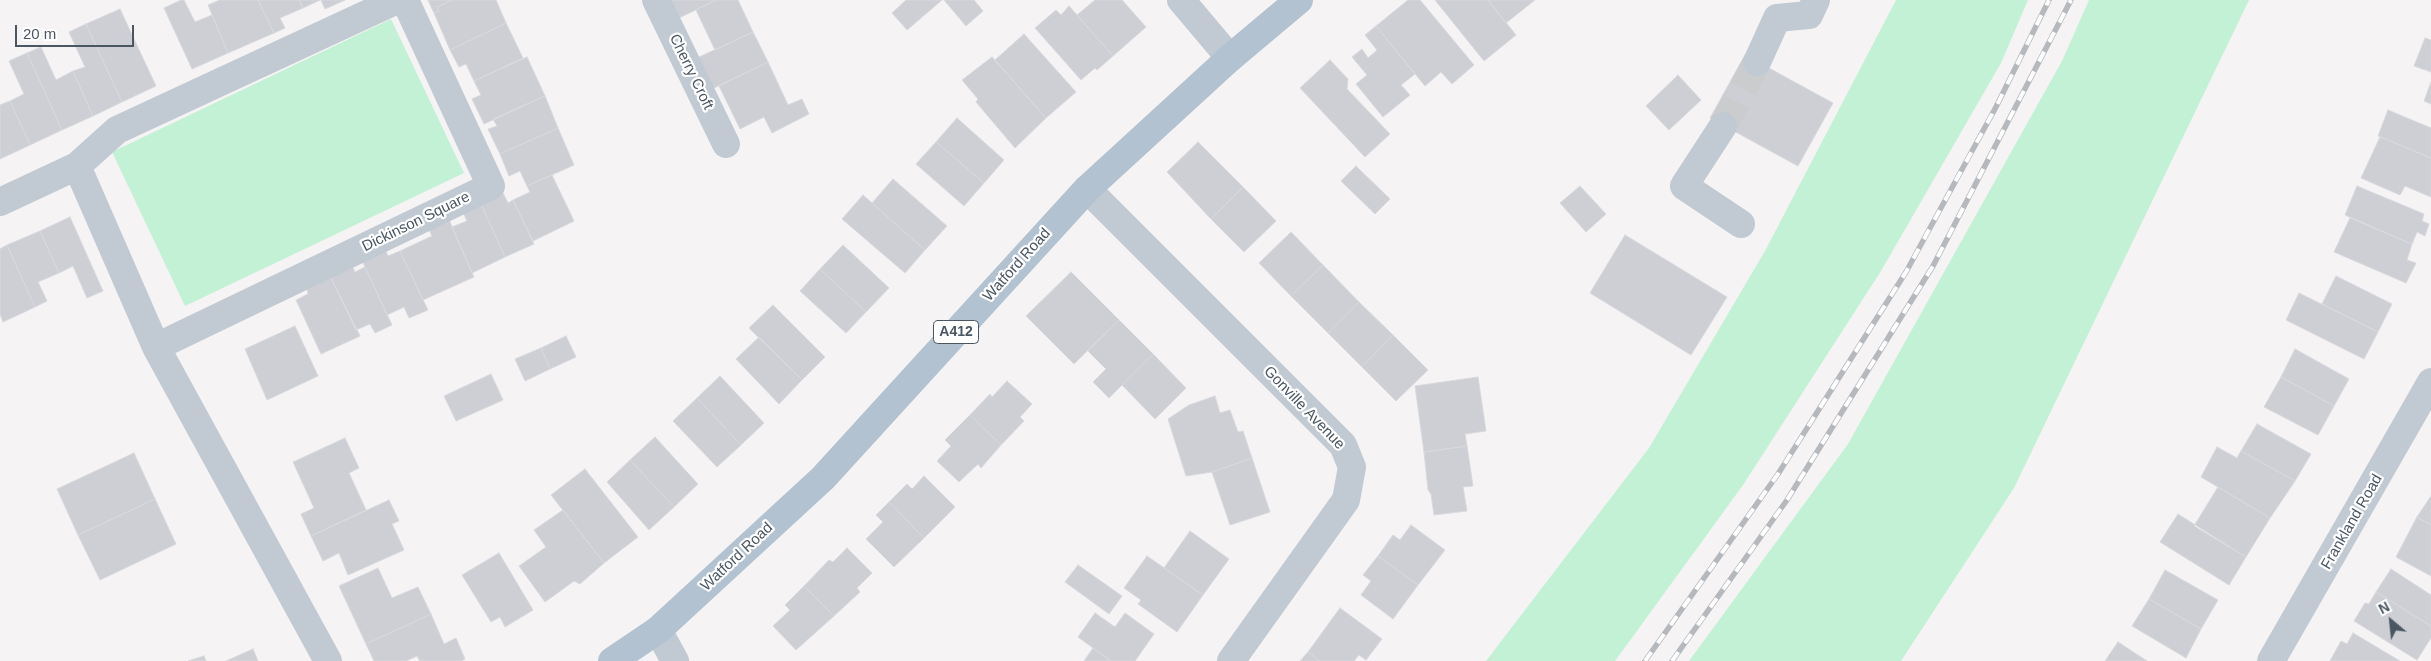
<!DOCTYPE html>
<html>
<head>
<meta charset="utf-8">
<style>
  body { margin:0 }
  #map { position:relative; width:2431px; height:661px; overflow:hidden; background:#f5f3f3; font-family:Arial,sans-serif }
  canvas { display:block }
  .north { position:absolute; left:2366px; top:596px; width:50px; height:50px; -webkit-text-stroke:4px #fff; paint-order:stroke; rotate:332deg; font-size:14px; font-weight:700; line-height:20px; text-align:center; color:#4a5661 }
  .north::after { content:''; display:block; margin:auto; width:18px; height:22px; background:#4a5661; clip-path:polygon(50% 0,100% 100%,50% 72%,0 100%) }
  .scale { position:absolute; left:15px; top:25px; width:119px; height:22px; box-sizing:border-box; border:2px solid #4a5661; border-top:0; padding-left:6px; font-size:15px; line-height:18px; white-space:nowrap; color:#4a5661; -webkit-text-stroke:4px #fff; paint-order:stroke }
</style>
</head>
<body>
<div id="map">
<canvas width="2431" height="661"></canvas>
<div class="north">N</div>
<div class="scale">20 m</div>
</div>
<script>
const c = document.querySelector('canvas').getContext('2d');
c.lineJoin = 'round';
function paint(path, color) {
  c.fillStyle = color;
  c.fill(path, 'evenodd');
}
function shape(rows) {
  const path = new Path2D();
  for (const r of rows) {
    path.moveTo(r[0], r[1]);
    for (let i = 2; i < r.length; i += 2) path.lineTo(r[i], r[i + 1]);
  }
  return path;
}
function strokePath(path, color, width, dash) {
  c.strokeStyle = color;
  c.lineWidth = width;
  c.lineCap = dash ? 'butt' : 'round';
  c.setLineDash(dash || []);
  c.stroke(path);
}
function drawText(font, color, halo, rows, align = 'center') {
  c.font = font + ' Arial,sans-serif';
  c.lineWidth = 4.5;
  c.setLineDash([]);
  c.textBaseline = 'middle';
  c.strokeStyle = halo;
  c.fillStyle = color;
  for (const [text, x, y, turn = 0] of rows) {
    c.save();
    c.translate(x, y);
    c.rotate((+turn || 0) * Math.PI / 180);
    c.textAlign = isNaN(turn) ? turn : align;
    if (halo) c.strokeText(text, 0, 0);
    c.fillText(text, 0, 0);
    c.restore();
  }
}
paint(shape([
  [1896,0,2028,0,2001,63,1881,271,1743,485,1615,661,1486,661,1649,448,1765,251],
  [2089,0,2249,0,2014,488,1901,661,1689,661,1848,444,2062,61],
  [391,19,464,173,185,306,112,152]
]), '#c3f1d5');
const building = shape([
  [181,0,184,0,195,22,212,15,228,53,192,69,164,8,181,0],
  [220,0,258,0,274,33,228,53,208,5,220,0],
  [258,0,299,0,303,8,280,18,285,28,274,33,258,0],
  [299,0,320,0,303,8,299,0],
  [321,0,345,0,325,9,321,0],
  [428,0,452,0,437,7,439,11,434,13,428,0],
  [452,0,496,0,506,23,450,50,434,13,439,11,437,7,452,0],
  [670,0,716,0,679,18,670,0],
  [716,0,738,0,753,32,715,50,696,10,716,0],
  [906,0,942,0,907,30,892,13,906,0],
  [944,0,974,0,983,11,966,26,944,0],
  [1095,0,1122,0,1146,27,1113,56,1077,15,1095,0],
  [1408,0,1420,0,1474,65,1452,84,1441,72,1425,86,1376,26,1408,0],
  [1435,0,1488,0,1516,35,1484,61,1435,0],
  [1488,0,1535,0,1506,23,1488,0],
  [1069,6,1113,56,1097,70,1095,68,1081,80,1035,28,1056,10,1061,15,1069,6],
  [120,9,156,86,122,102,86,24,120,9],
  [506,23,523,58,474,81,466,64,459,67,450,50,506,23],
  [86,24,122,102,93,116,73,71,85,67,69,32,86,24],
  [1376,26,1415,74,1401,85,1410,95,1383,117,1356,84,1367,75,1352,57,1362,49,1368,58,1377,50,1365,35,1376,26],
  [753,32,768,62,712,89,697,58,753,32],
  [1024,34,1076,92,1046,118,995,60,1024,34],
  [2425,38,2431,40,2431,72,2414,66,2425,38],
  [41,47,56,80,73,71,93,116,62,130,27,53,41,47],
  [27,53,62,130,30,145,10,101,24,94,9,61,27,53],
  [1745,55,1833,103,1798,166,1710,118,1745,55],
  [527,57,545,96,484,124,472,99,481,95,474,81,527,57],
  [992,57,1046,118,1015,148,976,102,978,99,962,80,992,57],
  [1330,60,1348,79,1347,89,1390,134,1365,157,1300,88,1330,60],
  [768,62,788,105,802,99,809,114,772,133,764,117,740,129,719,86,768,62],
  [1678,75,1701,100,1669,130,1646,106,1678,75],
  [2431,82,2431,104,2424,101,2431,82],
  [545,96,558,128,500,154,488,129,497,126,493,119,545,96],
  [10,101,30,145,0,159,0,105,10,101],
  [2388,110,2431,128,2431,158,2378,136,2388,110],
  [957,118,1004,160,984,183,936,142,957,118],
  [558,128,574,165,527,186,520,171,509,176,500,154,558,128],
  [2380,137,2431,158,2431,197,2405,186,2400,195,2361,178,2380,137],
  [936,142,984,183,964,206,916,164,936,142],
  [1198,142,1243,187,1211,219,1167,172,1198,142],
  [1356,166,1390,199,1375,214,1341,181,1356,166],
  [552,175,574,221,533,241,513,200,530,192,527,186,552,175],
  [893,179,947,226,925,250,872,203,893,179],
  [1580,186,1606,214,1586,232,1560,203,1580,186],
  [2357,186,2424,214,2422,221,2429,224,2425,236,2417,232,2412,244,2345,215,2357,186],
  [1243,187,1276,221,1244,252,1211,219,1243,187],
  [502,191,508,203,513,200,534,244,505,257,480,202,502,191],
  [863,195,925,250,905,273,842,219,863,195],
  [480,202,505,257,472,273,452,227,467,221,462,210,480,202],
  [447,215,474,277,423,300,400,251,432,236,427,225,447,215],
  [70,217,103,291,87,298,73,266,59,273,40,231,70,217],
  [2350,218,2412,244,2407,260,2416,263,2406,283,2334,252,2350,218],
  [40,231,59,273,38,282,47,301,35,307,7,245,40,231],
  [1291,232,1323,265,1291,296,1259,263,1291,232],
  [1625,235,1727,297,1691,355,1590,293,1625,235],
  [7,245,35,307,3,322,0,314,0,249,7,245],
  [383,245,388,256,400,251,428,310,409,318,404,307,387,315,360,256,383,245],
  [843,245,889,288,866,312,820,269,843,245],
  [350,261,355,272,365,267,392,325,375,333,370,324,356,330,328,272,350,261],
  [1323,265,1359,302,1328,333,1291,296,1323,265],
  [820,269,866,312,846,333,800,291,820,269],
  [328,272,360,336,321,354,296,300,308,294,306,283,328,272],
  [1071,272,1119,320,1074,364,1026,316,1071,272],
  [2336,276,2392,304,2378,332,2322,304,2336,276],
  [2299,293,2378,332,2364,359,2286,320,2299,293],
  [1359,302,1393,335,1362,367,1328,333,1359,302],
  [773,305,825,357,802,380,749,328,773,305],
  [1119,320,1153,354,1109,398,1093,382,1106,369,1088,351,1119,320],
  [295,326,318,376,267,400,245,349,295,326],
  [1393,335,1428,370,1396,401,1362,367,1393,335],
  [566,336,576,357,550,369,541,348,566,336],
  [759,337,802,380,779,404,736,359,759,337],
  [541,348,550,369,525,381,515,359,541,348],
  [2295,349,2349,379,2334,406,2281,377,2295,349],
  [1153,354,1186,388,1155,419,1122,385,1153,354],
  [491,374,503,400,456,421,444,396,491,374],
  [720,376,764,423,741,445,697,398,720,376],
  [1478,377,1486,431,1465,434,1467,446,1424,452,1415,386,1478,377],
  [2281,377,2334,406,2318,435,2264,407,2281,377],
  [1007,381,1032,404,1020,417,1024,421,1001,445,970,415,990,394,992,397,1007,381],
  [1215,396,1220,413,1230,410,1238,432,1243,431,1252,458,1212,472,1186,476,1168,419,1189,405,1215,396],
  [697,398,741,445,717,467,673,421,697,398],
  [970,415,1001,445,981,468,978,464,959,482,937,461,951,446,945,440,970,415],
  [2257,424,2311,454,2295,481,2241,451,2257,424],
  [655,437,698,484,674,507,630,460,655,437],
  [345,438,359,468,349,473,366,510,311,536,301,514,314,508,293,462,345,438],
  [1467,446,1473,486,1463,487,1467,511,1434,515,1431,494,1428,490,1424,452,1467,446],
  [2217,447,2237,458,2241,451,2295,481,2270,518,2201,477,2217,447],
  [134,453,155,499,78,535,57,489,134,453],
  [1252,458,1270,512,1230,525,1212,472,1252,458],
  [630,460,674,507,649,530,607,482,630,460],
  [585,469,638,537,604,563,551,495,585,469],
  [924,476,955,507,924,538,889,502,907,484,912,489,924,476],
  [2218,487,2270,518,2246,557,2194,526,2218,487],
  [2431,496,2431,525,2417,517,2431,496],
  [155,499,176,544,100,580,78,535,155,499],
  [389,500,399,521,392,524,404,550,348,575,339,553,323,561,311,536,389,500],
  [889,502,924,538,894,567,866,539,883,522,876,515,889,502],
  [563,510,604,563,580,584,574,581,545,602,519,566,546,547,534,530,563,510],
  [2178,514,2246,557,2229,585,2160,542,2178,514],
  [2417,517,2431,525,2431,576,2396,557,2417,517],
  [1411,525,1445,550,1418,585,1378,556,1393,535,1400,540,1411,525],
  [1190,531,1229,559,1203,595,1164,568,1190,531],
  [847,548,872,573,857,588,860,592,834,616,804,586,829,560,833,562,847,548],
  [499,553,533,610,505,627,500,617,491,622,462,575,499,553],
  [1147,556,1203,595,1177,632,1138,604,1141,600,1124,588,1147,556],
  [1378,556,1418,585,1393,619,1361,595,1371,581,1363,575,1378,556],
  [1078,565,1122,596,1109,614,1065,582,1078,565],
  [378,568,392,598,418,587,431,614,366,644,339,586,378,568],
  [2391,569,2431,595,2431,626,2376,592,2391,569],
  [2165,570,2218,600,2201,629,2149,599,2165,570],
  [804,586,834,616,796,650,773,626,790,610,785,605,804,586],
  [2376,592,2431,626,2431,638,2417,660,2354,621,2365,603,2369,604,2376,592],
  [2149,599,2201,629,2186,658,2132,626,2149,599],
  [1340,608,1382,639,1366,660,1359,655,1354,661,1320,661,1308,652,1340,608],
  [1095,613,1115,627,1125,613,1154,634,1135,661,1111,661,1078,637,1095,613],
  [431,614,444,644,456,638,465,659,461,661,420,661,417,656,406,661,374,661,366,644,431,614],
  [2353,633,2400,661,2330,661,2341,641,2347,644,2353,633],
  [2118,642,2147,661,2105,661,2118,642],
  [1093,648,1111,661,1084,661,1093,648],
  [253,649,258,661,226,661,253,649],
  [1308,652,1320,661,1300,661,1308,652],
  [204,656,206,661,188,661,204,656]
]);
paint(building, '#cdcfd5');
strokePath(building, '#d7d9de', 1);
strokePath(shape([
  [1723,126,1757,62]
]), '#caccce', 28, [28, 14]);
strokePath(shape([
  [656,0,726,144],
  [1181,0,1230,58],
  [1757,62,1777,18,1809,15,1816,0],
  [1723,126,1684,186,1741,224],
  [77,166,117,130,397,0],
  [1087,189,1343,445,1352,467,1346,500,1231,661],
  [0,202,77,166,156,347,328,661],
  [156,347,491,186,405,0],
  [658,630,675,661],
  [2271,661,2431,382]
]), '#c1cad2', 28);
strokePath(shape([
  [612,661,658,630,823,478,1087,189,1230,58,1299,0]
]), '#b3c2d1', 28);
const rail = shape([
  [1645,661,1778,474,1906,272,1996,107,2049,0],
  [1672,661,1787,500,1933,266,2071,0]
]);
strokePath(rail, '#b5b8bd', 5.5);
strokePath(rail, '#fff', 4, [11]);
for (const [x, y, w] of [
  [956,332,45]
]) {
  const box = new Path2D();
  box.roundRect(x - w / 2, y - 11.5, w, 23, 4);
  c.fillStyle = '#fff';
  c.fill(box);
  strokePath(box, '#4a5661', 1);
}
drawText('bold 14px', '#4a5661', null, [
  ["A412",956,332]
]);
drawText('15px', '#4a5661', '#fff', [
  ["Cherry Croft",691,72,64],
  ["Dickinson Square",416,222,-26],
  ["Watford Road",1017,265,-48],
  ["Gonville Avenue",1304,408,46],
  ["Frankland Road",2352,522,-60],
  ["Watford Road",737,557,-43]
]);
</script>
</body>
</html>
